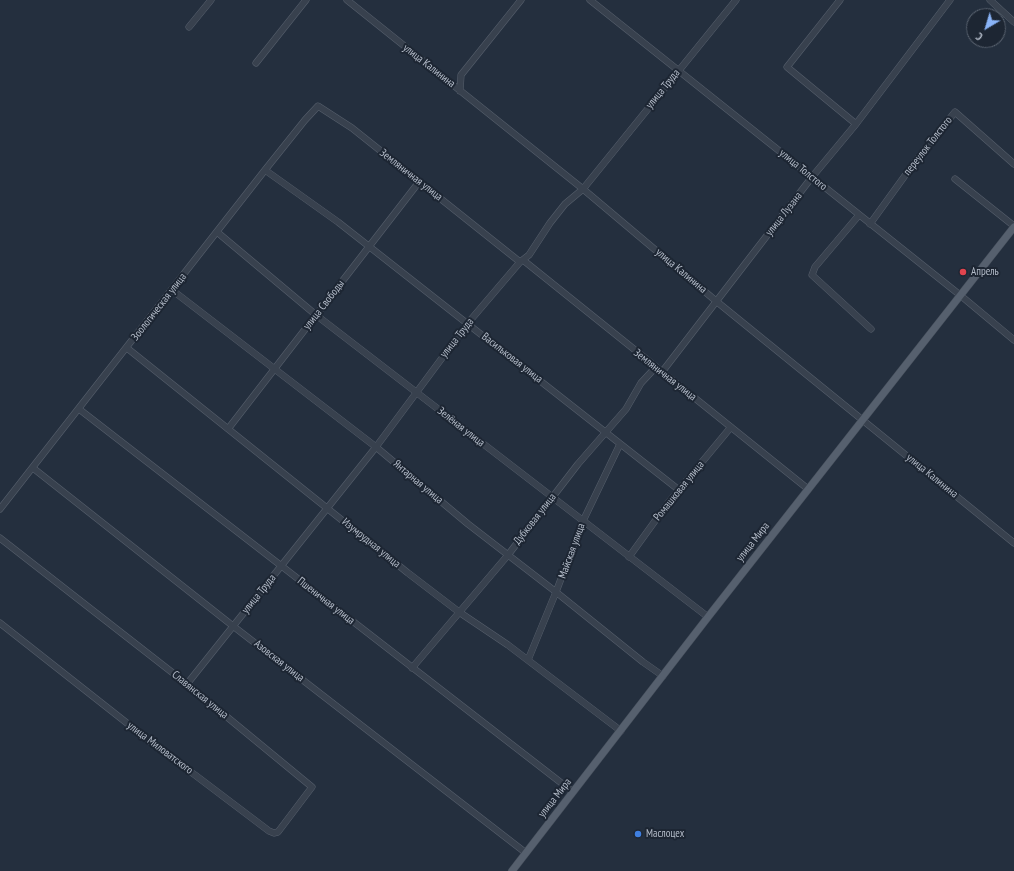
<!DOCTYPE html>
<html>
<head>
<meta charset="utf-8">
<style>
  body { margin:0 }
  #map { position:relative; width:1014px; height:871px; overflow:hidden; background:#242f3e; font-family:"PT Sans Narrow",sans-serif }
  canvas { display:block }
  .north { position:absolute; left:966px; top:8px; width:40px; height:40px; box-sizing:border-box; background:#1d2633; border:1px solid #59626f; border-radius:50%; rotate:218deg; font-size:11px; font-weight:700; line-height:16px; text-align:center; color:#b4bcc9 }
  .north::after { content:''; display:block; margin:auto; width:14px; height:18px; background:#8ab4f8; clip-path:polygon(50% 0,100% 100%,50% 72%,0 100%) }
</style>
</head>
<body>
<div id="map">
<canvas width="1014" height="871"></canvas>
<div class="north">С</div>
</div>
<script>
const c = document.querySelector('canvas').getContext('2d');
c.lineJoin = 'round';
function shape(rows) {
  const path = new Path2D();
  for (const r of rows) {
    path.moveTo(r[0], r[1]);
    for (let i = 2; i < r.length; i += 2) path.lineTo(r[i], r[i + 1]);
  }
  return path;
}
function strokePath(path, color, width, dash) {
  c.strokeStyle = color;
  c.lineWidth = width;
  c.lineCap = dash ? 'butt' : 'round';
  c.setLineDash(dash || []);
  c.stroke(path);
}
function drawText(font, color, halo, rows, align = 'center') {
  c.font = font + ' "PT Sans Narrow",sans-serif';
  c.lineWidth = 4;
  c.setLineDash([]);
  c.textBaseline = 'middle';
  c.strokeStyle = halo;
  c.fillStyle = color;
  for (const [text, x, y, turn = 0] of rows) {
    c.save();
    c.translate(x, y);
    c.rotate((+turn || 0) * Math.PI / 180);
    c.textAlign = isNaN(turn) ? turn : align;
    if (halo) c.strokeText(text, 0, 0);
    c.fillText(text, 0, 0);
    c.restore();
  }
}
const minor = shape([
  [347,0,583,189,716,301,1014,543],
  [590,0,960,295,1014,340],
  [840,0,787,67,856,124],
  [990,0,1014,22],
  [189,27,211,0],
  [256,63,306,0],
  [460,91,461,75,521,0],
  [265,170,338,222,679,490],
  [955,179,1014,226],
  [859,215,815,267,812,275,871,329],
  [870,224,917,159,955,112,1014,164],
  [217,232,316,315,708,617],
  [523,260,808,489],
  [172,290,376,447,468,524,556,592,643,662,663,676],
  [127,348,408,573,459,612,508,645,621,731],
  [662,372,812,177,856,124,950,0],
  [79,409,573,792],
  [228,429,419,182],
  [33,468,233,626,526,853],
  [0,509,265,170,305,120,318,106,352,128,520,262],
  [0,538,187,684,312,787,278,832,274,833,269,831,195,775,170,757,0,623],
  [629,557,668,503,731,427],
  [528,660,556,592,583,521,620,444],
  [412,668,508,555,578,464,626,409,641,383,655,368],
  [187,684,376,447,468,323,520,262,529,255,550,223,565,204,583,189,736,0]
]);
const major = shape([
  [512,871,708,617,1014,227]
]);
strokePath(minor, '#565f6c', 7);
strokePath(major, '#414a57', 8);
strokePath(minor, '#38414e', 6);
strokePath(major, '#56606e', 7);
for (const [x, y, r, color] of [
  [963,272,4,"#e0444e"],
  [638,834,4,"#3f7fe0"]
]) {
  const dot = new Path2D();
  dot.arc(x, y, r, 0, 2 * Math.PI);
  c.fillStyle = color;
  c.fill(dot);
  strokePath(dot, '#1d2633', 1.5);
}
drawText('11px', '#b4bcc9', '#1d2633', [
  ["улица Калинина",429,66,38],
  ["улица Труда",663,89,-51],
  ["переулок Толстого",928,146,-52],
  ["улица Толстого",803,170,39],
  ["Земляничная улица",411,175,38],
  ["улица Лузана",784,214,-52],
  ["улица Калинина",681,271,40],
  ["улица Свободы",324,305,-52],
  ["Зоологическая улица",159,307,-52],
  ["улица Труда",457,338,-52],
  ["Васильковая улица",512,358,38],
  ["Земляничная улица",665,375,38],
  ["Зелёная улица",461,427,38],
  ["улица Калинина",932,476,39],
  ["Янтарная улица",418,482,40],
  ["Ромашковая улица",679,491,-51],
  ["Дубковая улица",535,519,-52],
  ["улица Мира",753,542,-52],
  ["Изумрудная улица",371,543,39],
  ["Майская улица",572,551,-70],
  ["улица Труда",259,594,-51],
  ["Пшеничная улица",326,601,38],
  ["Азовская улица",279,661,38],
  ["Славянская улица",200,695,39],
  ["улица Миловатского",160,748,37],
  ["улица Мира",555,798,-52]
]);
drawText('11px', '#b4bcc9', '#1d2633', [
  ["Апрель",971,272],
  ["Маслоцех",646,834]
], 'left');
</script>
</body>
</html>
